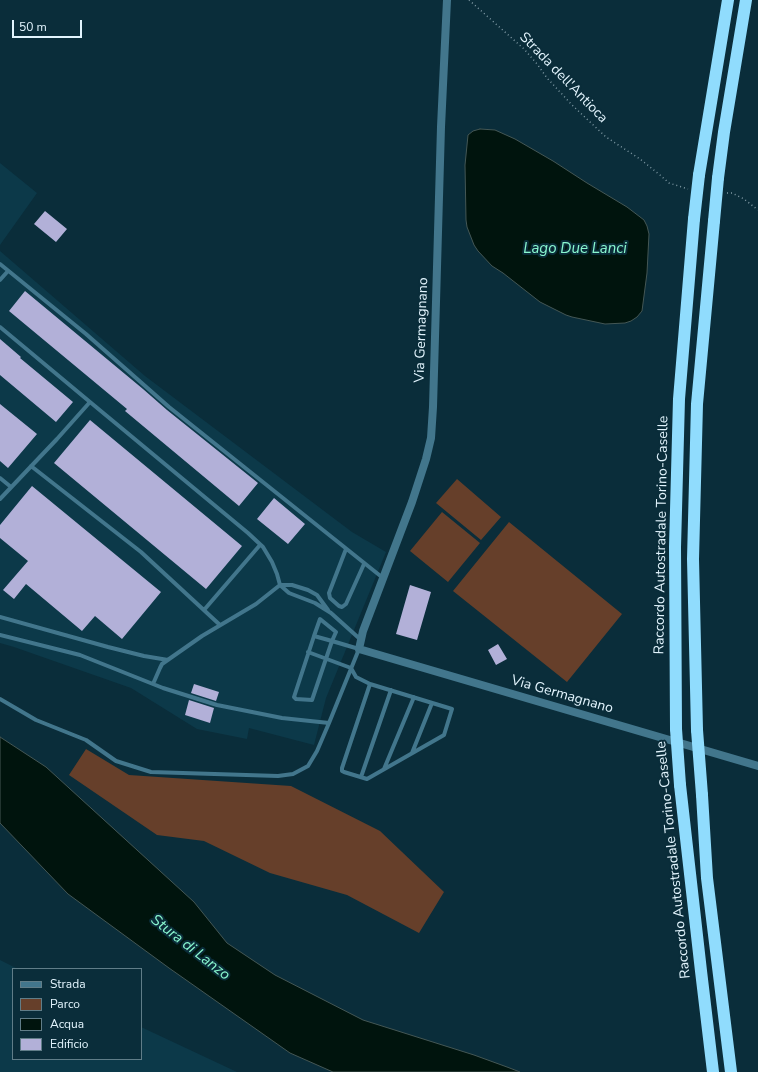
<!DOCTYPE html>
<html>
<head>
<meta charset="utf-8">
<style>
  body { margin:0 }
  #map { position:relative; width:758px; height:1072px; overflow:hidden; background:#0a2d3a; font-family:"Nunito Sans",sans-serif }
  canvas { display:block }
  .legend { position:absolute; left:12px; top:968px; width:130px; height:92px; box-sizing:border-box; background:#0a2d3a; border:1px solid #607d88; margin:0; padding:5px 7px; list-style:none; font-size:12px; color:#e2f4fd }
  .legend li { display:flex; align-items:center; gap:8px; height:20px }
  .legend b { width:20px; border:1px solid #607d88 }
  .scale { position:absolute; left:12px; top:20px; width:70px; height:18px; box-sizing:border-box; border:2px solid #e2f4fd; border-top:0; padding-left:5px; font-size:12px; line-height:14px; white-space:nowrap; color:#e2f4fd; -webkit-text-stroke:3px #0a2d3a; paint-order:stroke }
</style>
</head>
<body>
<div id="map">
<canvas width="758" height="1072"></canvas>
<ul class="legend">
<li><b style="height:5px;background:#42768c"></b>Strada</li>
<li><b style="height:11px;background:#663f2a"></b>Parco</li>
<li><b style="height:11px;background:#00140d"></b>Acqua</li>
<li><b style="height:11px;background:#b2b0d8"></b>Edificio</li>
</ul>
<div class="scale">50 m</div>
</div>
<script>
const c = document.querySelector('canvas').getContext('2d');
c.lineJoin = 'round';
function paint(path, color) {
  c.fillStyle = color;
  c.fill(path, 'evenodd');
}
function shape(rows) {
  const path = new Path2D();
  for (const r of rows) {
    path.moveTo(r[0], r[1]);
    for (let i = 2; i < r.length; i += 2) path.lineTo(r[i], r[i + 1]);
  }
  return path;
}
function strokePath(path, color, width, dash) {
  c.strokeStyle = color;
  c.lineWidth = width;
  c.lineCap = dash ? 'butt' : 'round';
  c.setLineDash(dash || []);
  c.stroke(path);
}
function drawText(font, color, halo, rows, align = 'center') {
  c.font = font + ' "Nunito Sans",sans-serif';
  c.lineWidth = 4;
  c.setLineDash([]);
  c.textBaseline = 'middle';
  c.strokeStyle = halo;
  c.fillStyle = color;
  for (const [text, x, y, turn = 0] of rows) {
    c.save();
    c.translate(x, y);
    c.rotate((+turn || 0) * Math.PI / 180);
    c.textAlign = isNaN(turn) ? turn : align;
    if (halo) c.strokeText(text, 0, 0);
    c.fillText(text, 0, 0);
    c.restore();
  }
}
paint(shape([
  [0,163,37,193,0,245],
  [0,251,145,376,352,532,386,552,326,698,314,745,249,728,247,739,197,729,131,688,14,647,0,643],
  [0,960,18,969,13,969,13,1059,141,1059,141,1027,237,1072,0,1072]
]), '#0c3949');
paint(shape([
  [457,479,501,517,481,540,436,503],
  [442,512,480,543,448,582,410,551],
  [509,522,622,614,567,682,453,591],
  [86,749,129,775,291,786,380,831,444,892,419,933,347,895,270,873,204,841,157,835,69,775]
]), '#663f2a');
const water = shape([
  [480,129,495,130,515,139,553,161,587,183,627,207,644,220,647,226,649,234,647,273,642,311,637,317,631,321,625,323,605,324,572,317,566,315,540,302,503,273,492,266,478,251,474,245,467,227,466,220,465,165,468,135,473,131,480,129],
  [0,737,46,767,194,902,227,943,275,975,363,1020,474,1055,507,1067,520,1072,333,1072,290,1053,169,968,68,894,0,823,0,737]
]);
paint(water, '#00140d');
strokePath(water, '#445755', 1);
paint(shape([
  [45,211,67,229,56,242,34,224],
  [25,291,143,389,167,410,258,483,239,506,125,411,127,409,9,311],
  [0,339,21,357,20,358,73,402,56,422,0,375],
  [0,404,37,434,8,468,0,461],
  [90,420,242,546,206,589,54,463],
  [32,486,161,592,122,639,95,616,82,631,26,584,14,599,3,590,28,561,0,538,0,525],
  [274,498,305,524,288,544,257,519],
  [410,585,431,592,417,640,396,634],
  [498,644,507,659,496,665,488,650],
  [194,684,219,692,216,701,191,693],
  [189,700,214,708,210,723,185,715]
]), '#b2b0d8');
strokePath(shape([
  [469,0,524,49,537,64,547,78,573,106,606,137,640,159,660,175,669,183,688,189],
  [727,193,732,193,744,199,758,210]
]), '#7f99a4', 1.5, [1, 3]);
strokePath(shape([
  [0,264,86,334,169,407,383,578],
  [0,280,8,271],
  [0,327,90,402],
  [31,466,141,552,220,625],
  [0,478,11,487],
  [0,499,57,439,90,402,248,533,263,547,272,562,277,574,280,585,289,593,315,603,331,613,361,640],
  [346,549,329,593,330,598,339,606,342,607,346,604,364,564],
  [204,610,260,545],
  [0,617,108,647,144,656,168,660],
  [0,635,80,655,163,688,217,705,282,718,329,723,359,649,332,641,336,632,320,619,314,636],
  [314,636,332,641,312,700,296,699,294,697,314,636],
  [308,652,351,668,356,677,370,684,452,709,444,735,367,779,344,772,342,771,342,768,370,684],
  [153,684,160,668,162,664,202,636,256,604,280,585,292,585,308,590,317,595,328,610],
  [0,699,36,720,86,740,116,761,151,772,278,776,293,774,308,766,317,751,329,723],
  [412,753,432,703],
  [384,769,414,697],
  [361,777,391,690]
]), '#42768c', 4);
strokePath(shape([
  [447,0,441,127,433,407,431,438,426,459,412,502,363,631,359,649,758,766]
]), '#42768c', 8);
strokePath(shape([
  [699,175,728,0],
  [718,178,724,132,746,0],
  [676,729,675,547,679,399,694,219],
  [697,730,693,559,697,404,714,221],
  [680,785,701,971,713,1072],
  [702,795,707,878,731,1072]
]), '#90dcfd', 12);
strokePath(shape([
  [694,219,699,175],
  [714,221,718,178],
  [676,729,680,785],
  [697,730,702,795]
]), '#90dcfd', 12);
drawText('14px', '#e2f4fd', '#0a2d3a', [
  ["Strada dell'Antioca",563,78,46],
  ["Via Germagnano",422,330,-88],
  ["Raccordo Autostradale Torino-Caselle",662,535,-89],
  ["Via Germagnano",562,695,16],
  ["Raccordo Autostradale Torino-Caselle",674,860,-96]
]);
drawText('italic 15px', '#8af7cf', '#0a2d3a', [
  ["Lago Due Lanci",575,249],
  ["Stura di Lanzo",190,948,38]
]);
</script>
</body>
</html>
